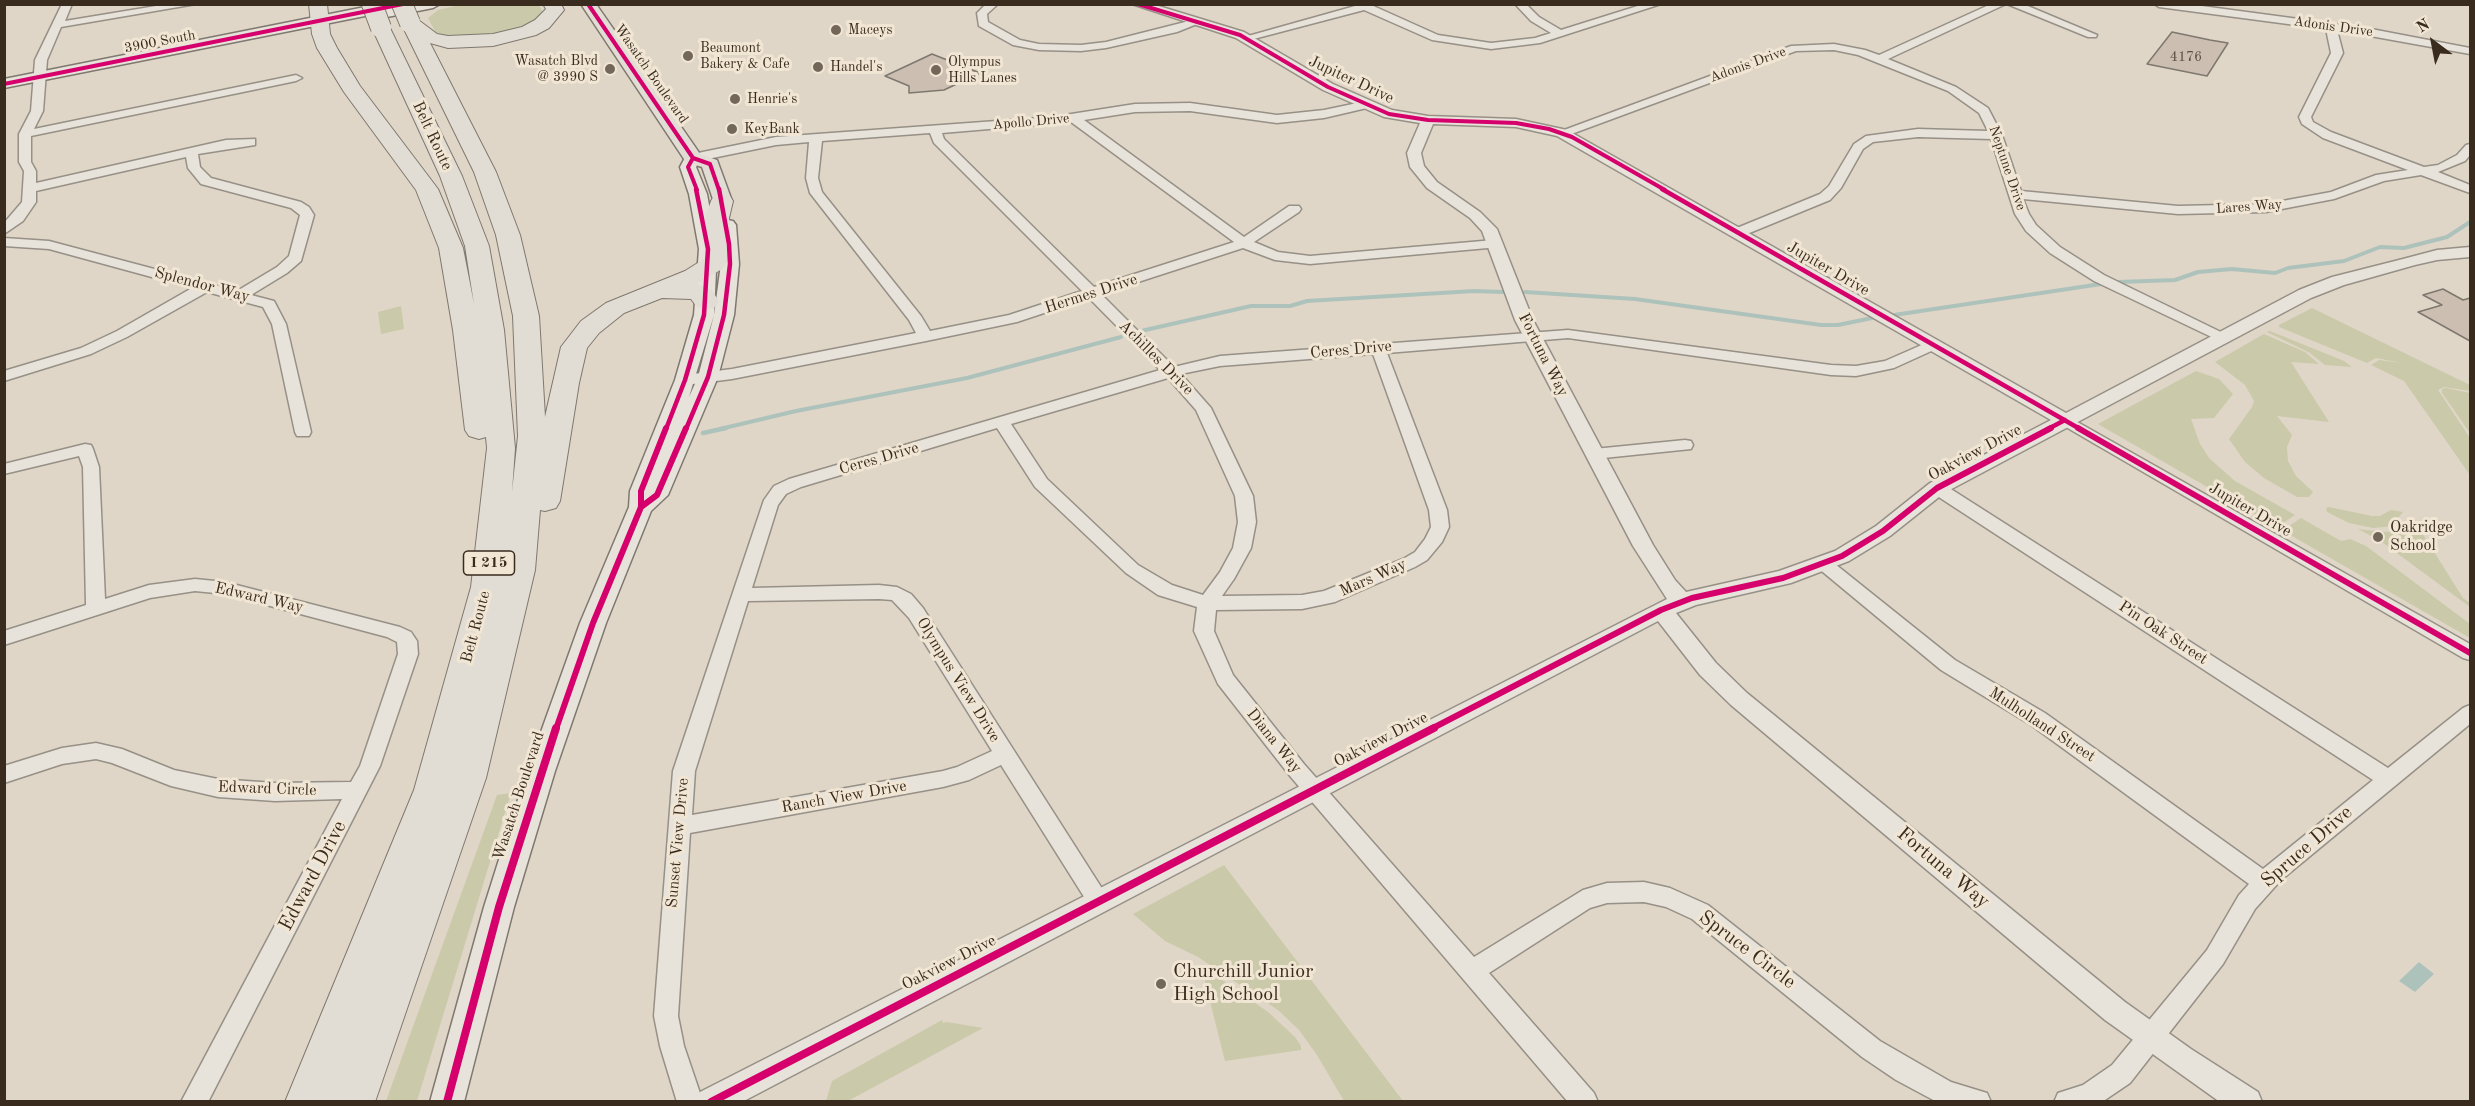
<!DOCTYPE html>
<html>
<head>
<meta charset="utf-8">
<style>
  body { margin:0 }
  #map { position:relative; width:2475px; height:1106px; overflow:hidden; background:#dfd6c7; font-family:"Old Standard TT",serif }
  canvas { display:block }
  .frame { position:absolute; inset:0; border:6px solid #392b1e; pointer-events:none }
  .north { position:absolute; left:2403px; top:12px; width:60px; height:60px; -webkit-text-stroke:4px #f1e6d4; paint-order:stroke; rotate:328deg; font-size:16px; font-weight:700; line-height:24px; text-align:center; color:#392b1e }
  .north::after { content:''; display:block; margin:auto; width:21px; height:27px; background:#392b1e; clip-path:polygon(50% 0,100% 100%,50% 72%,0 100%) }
</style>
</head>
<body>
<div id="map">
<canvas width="2475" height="1106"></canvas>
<div class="frame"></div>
<div class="north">N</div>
</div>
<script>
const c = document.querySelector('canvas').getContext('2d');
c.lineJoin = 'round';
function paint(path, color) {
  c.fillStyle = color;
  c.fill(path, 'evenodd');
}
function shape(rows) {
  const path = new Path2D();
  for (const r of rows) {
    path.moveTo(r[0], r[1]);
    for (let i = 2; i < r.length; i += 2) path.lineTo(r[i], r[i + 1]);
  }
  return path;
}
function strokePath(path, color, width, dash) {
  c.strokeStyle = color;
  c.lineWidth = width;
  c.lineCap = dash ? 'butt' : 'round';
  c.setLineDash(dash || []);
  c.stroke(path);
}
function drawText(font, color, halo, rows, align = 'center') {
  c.font = font + ' "Old Standard TT",serif';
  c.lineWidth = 6;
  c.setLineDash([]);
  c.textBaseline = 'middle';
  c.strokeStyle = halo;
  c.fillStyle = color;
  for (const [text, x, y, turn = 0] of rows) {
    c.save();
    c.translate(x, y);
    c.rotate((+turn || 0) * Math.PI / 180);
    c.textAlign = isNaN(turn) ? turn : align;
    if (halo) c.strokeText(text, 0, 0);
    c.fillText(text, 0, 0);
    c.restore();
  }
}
paint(shape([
  [460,5,539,5,543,13,529,25,500,36,443,37,436,33,428,18,438,10],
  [401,306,404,329,381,334,378,312],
  [2312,308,2470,385,2470,391,2444,387,2438,390,2470,438,2470,475,2404,381,2371,365,2379,360,2402,363,2376,358,2367,363,2279,327,2279,325],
  [2270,331,2344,361,2352,367,2325,365,2310,353,2267,332],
  [2264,334,2305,352,2319,364,2291,362,2329,422,2277,416,2292,435,2287,447,2288,461,2296,476,2313,492,2309,497,2297,497,2264,478,2245,462,2229,439,2252,407,2254,401,2245,385,2215,362],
  [2196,371,2219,379,2233,394,2214,418,2191,419,2200,444,2209,458,2235,481,2295,515,2280,525,2280,529,2098,424],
  [2446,388,2470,393,2470,433,2442,393,2442,389],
  [2329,507,2372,516,2380,516,2391,510,2403,512,2397,519,2400,521,2394,526,2373,528,2349,523,2327,512,2326,508],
  [2301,518,2341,541,2350,539,2366,546,2470,624,2470,638,2285,532,2286,528],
  [2408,525,2419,528,2463,598,2470,603,2470,607,2379,540,2358,529,2385,532,2396,531],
  [511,793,417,1101,386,1101,497,795],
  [1224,865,1403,1101,1344,1101,1317,1055,1299,1030,1278,1010,1198,957,1165,941,1133,914],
  [1201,965,1268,1012,1295,1037,1301,1046,1301,1050,1225,1061],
  [942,1020,943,1023,947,1022,983,1028,848,1101,826,1101,832,1081]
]), '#cac9a9');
paint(shape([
  [2419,962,2434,974,2415,992,2399,981]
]), '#aec2bc');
strokePath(shape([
  [2119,282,2175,280,2198,272,2232,269,2275,273,2288,268,2344,261,2380,247,2404,248,2447,237,2470,222],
  [1525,292,1635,299,1821,325,1838,325,1872,318],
  [1894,315,2101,284],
  [1141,331,1251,306,1290,306,1307,301,1474,291,1503,292],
  [720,429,796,411,967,378,1121,337]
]), '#aec2bc', 4);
strokePath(shape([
  [703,433,726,428]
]), '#aec2bc', 4.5);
const building = shape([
  [2172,32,2210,40,2228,43,2207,76,2147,64,2172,32],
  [932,54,980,73,944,90,909,93,909,86,885,76,932,54],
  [2443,289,2463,300,2470,298,2470,341,2418,312,2442,305,2423,295,2443,289]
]);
paint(building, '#ccbeb0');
strokePath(building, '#7f786f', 1.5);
const minor = shape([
  [62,4,72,4,65,21,168,4,196,4,61,27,47,60,43,111,34,129,296,75,302,78,296,81,31,136,31,162,36,171,36,183,226,140,255,139,255,145,198,154,200,167,211,178,301,202,309,207,314,215,301,261,287,273,251,295,274,301,286,324,311,432,309,436,297,436,295,432,272,324,263,307,207,292,127,337,91,354,4,381,4,371,81,348,117,331,192,288,49,249,4,246,4,238,49,241,237,291,277,267,289,256,300,215,291,208,201,184,188,168,186,157,36,191,36,202,23,221,4,234,4,223,22,202,24,171,19,162,19,134,31,111,35,60,62,4],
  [986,4,998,4,987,14,988,22,1020,40,1039,44,1081,45,1106,42,1197,19,1202,22,1177,32,1106,48,1081,51,1039,50,1013,45,979,26,977,13,986,4],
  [1354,4,1369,4,1438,35,1491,43,1535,38,1551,33,1531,21,1515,4,1526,4,1539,17,1561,30,1644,4,1661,4,1540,43,1491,49,1432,40,1364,10,1246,41,1241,38,1355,6,1354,4],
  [1991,4,2006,4,1888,59,1956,87,1988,108,2002,135,2021,191,2178,206,2266,204,2331,192,2376,175,2408,170,2323,138,2302,124,2299,117,2331,53,2326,29,2159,7,2154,4,2187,4,2366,28,2470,48,2470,54,2337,30,2343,53,2311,117,2313,122,2331,132,2424,167,2438,165,2457,155,2466,145,2470,144,2470,155,2465,161,2438,172,2470,185,2470,193,2421,175,2384,181,2334,199,2266,212,2178,214,2023,199,2029,214,2036,225,2060,247,2104,275,2227,335,2229,338,2227,341,2222,342,2094,281,2050,253,2026,231,2015,214,1991,139,1918,137,1873,142,1863,149,1841,188,1830,200,1742,236,1732,236,1730,233,1732,230,1820,194,1829,186,1854,144,1866,136,1918,129,1988,131,1979,113,1948,91,1858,55,1834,50,1796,51,1566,136,1562,137,1556,133,1791,46,1834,44,1865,50,1879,55,1991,4],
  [2007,4,2023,4,2097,35,2096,37,2088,37,2007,4],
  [1367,101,1371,103,1371,107,1324,118,1277,123,1190,111,1135,112,1084,120,1244,237,1289,206,1299,206,1301,209,1299,212,1254,242,1278,252,1310,256,1494,240,1501,244,1499,247,1310,264,1275,260,1243,248,1101,294,1174,367,1220,356,1568,330,1831,365,1856,366,1885,361,1933,340,1941,345,1938,348,1894,368,1856,376,1831,375,1568,338,1387,353,1447,510,1449,527,1442,542,1427,560,1415,567,1335,602,1302,609,1216,610,1214,631,1233,675,1304,764,1474,957,1583,890,1607,883,1644,882,1670,888,1708,905,1880,1041,1951,1082,1987,1093,1991,1102,1937,1102,1896,1080,1862,1057,1692,919,1666,907,1644,902,1607,903,1590,908,1489,973,1594,1093,1598,1102,1568,1102,1290,776,1218,684,1194,631,1197,607,1158,595,1126,573,1035,487,997,428,801,487,786,494,778,505,752,588,879,585,897,587,911,594,923,608,1110,901,1107,908,1099,911,1091,908,1001,765,969,780,943,787,690,833,678,1016,684,1046,703,1102,677,1102,660,1046,654,1016,673,771,764,500,774,486,789,479,1160,370,1089,298,1017,322,926,341,732,379,685,385,679,383,677,380,679,377,685,375,732,369,916,333,909,320,810,193,806,178,809,142,776,145,693,162,687,158,693,154,776,137,1052,117,1135,104,1190,103,1277,115,1324,110,1367,101],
  [1071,122,1234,242,1094,287,944,139,942,133,1071,122],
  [930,133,934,143,1082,291,1009,315,930,331,921,316,822,192,818,178,822,141,930,133],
  [1373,354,1429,510,1431,527,1425,539,1415,552,1403,559,1324,591,1302,595,1222,596,1234,579,1251,548,1256,522,1253,496,1211,408,1181,374,1220,366,1373,354],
  [1168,378,1196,410,1235,496,1238,522,1233,548,1220,572,1203,595,1172,585,1138,565,1047,479,1011,424,1168,378],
  [879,599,892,600,909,618,992,751,957,767,943,771,692,815,695,771,748,601,879,599],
  [2065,415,2470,644,2470,660,2463,658,2059,423,2057,420,2059,417,2065,415],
  [1685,440,1691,441,1693,445,1691,449,1594,459,1588,458,1586,454,1588,450,1594,449,1685,440],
  [85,444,91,445,93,449,99,467,105,599,149,585,195,579,225,582,400,627,411,632,417,641,418,654,380,766,208,1102,181,1102,342,799,275,801,218,797,171,786,112,763,96,759,62,764,4,783,4,766,62,748,96,743,122,749,174,770,218,779,275,783,351,782,360,766,398,654,397,642,387,637,225,594,195,591,150,598,4,645,4,631,86,605,83,467,79,456,4,474,4,464,85,444],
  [1937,482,1943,484,2388,768,2463,708,2470,705,2470,724,2281,880,2255,909,2223,964,2130,1083,2102,1102,2054,1102,2058,1093,2083,1085,2112,1065,2207,950,2239,895,2249,884,2031,725,1941,670,1818,568,1815,564,1818,560,1824,558,1830,560,1955,660,2045,713,2263,869,2373,780,1931,492,1928,488,1931,484,1937,482]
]);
const tertiary = shape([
  [1132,4,1152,4,1244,32,1333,84,1392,110,1428,116,1516,119,1567,130,2066,413,2299,290,2332,277,2403,259,2437,250,2470,247,2470,257,2437,260,2415,265,2344,285,2311,298,1944,493,1890,536,1849,561,1791,583,1696,605,1676,613,1716,663,1747,693,2125,1002,2191,1049,2258,1092,2262,1102,2220,1102,2105,1020,1731,705,1700,675,1658,621,742,1102,696,1102,700,1092,1667,599,1633,546,1515,320,1482,231,1470,218,1427,188,1410,167,1407,153,1420,123,1384,117,1323,90,1236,38,1132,4],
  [1433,124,1516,127,1557,136,2051,420,1930,483,1876,526,1835,551,1779,571,1686,592,1675,580,1653,545,1533,320,1497,229,1480,212,1437,182,1424,166,1421,153,1433,124]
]);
const secondary = shape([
  [380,4,440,4,433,8,387,17,380,13,4,88,4,79,380,4],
  [693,153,701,158,696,167,707,194,717,249,714,315,689,397,698,377,714,315,721,264,718,225,721,221,727,220,733,221,736,225,739,264,734,315,718,377,668,495,651,511,606,623,555,771,514,907,464,1102,430,1102,484,907,527,771,580,623,629,507,630,491,675,380,694,315,699,249,689,194,680,167,687,154,693,153]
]);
const primary = shape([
  [581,4,596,4,700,154,717,160,732,201,729,205,715,205,702,167,686,162,581,4]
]);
const motorway = shape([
  [309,4,327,4,330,34,337,48,360,86,438,189,463,248,474,304,465,246,440,176,372,28,374,24,381,22,388,24,390,28,462,176,489,246,504,330,515,448,512,492,518,436,513,316,496,235,474,172,401,23,403,19,417,19,437,34,448,36,493,34,522,27,535,20,546,9,543,4,561,4,564,10,549,28,536,35,493,46,448,48,430,43,496,172,520,235,539,316,545,417,561,347,581,321,606,303,685,271,704,259,708,254,705,218,711,201,714,196,722,194,730,196,733,201,729,218,732,255,722,269,697,284,712,290,719,302,715,307,706,310,697,307,691,299,662,298,624,313,599,333,587,348,579,383,560,501,556,508,545,511,540,510,535,570,486,778,375,1102,330,1102,331,1099,330,1102,285,1102,414,790,471,587,487,448,486,437,479,439,469,436,465,430,453,330,439,248,416,190,344,92,317,48,312,34,309,4]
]);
strokePath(minor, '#969086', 3);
strokePath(tertiary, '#969086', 3);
strokePath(secondary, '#7f786f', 3);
strokePath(primary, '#7f786f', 3);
strokePath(motorway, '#7f786f', 2);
paint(minor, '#e7e2da');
paint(tertiary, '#e7e2da');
paint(secondary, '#e7e2da');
paint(primary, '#e2ddd4');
paint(motorway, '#e2ddd4');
const motorwayBridge = shape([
  [372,4,381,28],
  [402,4,410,23]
]);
strokePath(motorwayBridge, '#7f786f', 22, []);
strokePath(motorwayBridge, '#e2ddd4', 20);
strokePath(shape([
  [588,4,693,158,710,164,719,190],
  [1138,4,1240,35,1328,87,1389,114,1428,120,1516,123,1549,129,1572,137,1665,190],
  [4,84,403,4],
  [693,158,688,167,697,190]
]), '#d6006c', 4);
strokePath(shape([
  [1662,189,2080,429],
  [666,429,685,380,704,315,708,249,696,189],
  [686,429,708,377,724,315,730,264,729,244,719,189],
  [2048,429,2065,420]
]), '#d6006c', 4.5);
strokePath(shape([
  [2078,428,2470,653],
  [641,507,657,495,686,428],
  [556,729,593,623,641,507,641,491,666,428],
  [1431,729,1661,610,1692,598,1783,578,1842,556,1883,531,1937,488,2051,428]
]), '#d6006c', 6);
strokePath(shape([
  [447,1102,499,907,556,728],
  [711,1102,1434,728]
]), '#d6006c', 8);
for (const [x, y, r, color] of [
  [836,30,6,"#736759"],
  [688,56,6,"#736759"],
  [818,67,6,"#736759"],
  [610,69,6,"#736759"],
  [936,70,6,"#736759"],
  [735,99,6,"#736759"],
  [732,129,6,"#736759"],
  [2378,537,6,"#736759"],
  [1161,984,6,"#736759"]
]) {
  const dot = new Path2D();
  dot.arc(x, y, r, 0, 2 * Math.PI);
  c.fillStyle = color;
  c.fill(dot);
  strokePath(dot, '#f1e6d4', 2);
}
drawText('14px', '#392b1e', '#f1e6d4', [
  ["Adonis Drive",2333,27,8],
  ["3900 South",160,42,-11],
  ["Adonis Drive",1748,65,-20],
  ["Wasatch Boulevard",651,74,55],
  ["Apollo Drive",1031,122,-5],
  ["Neptune Drive",2007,168,71],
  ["Lares Way",2249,207,-4]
]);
drawText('14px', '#392b1e', '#f1e6d4', [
  ["Maceys",848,30],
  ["Beaumont",700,48],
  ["Bakery & Cafe",700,64],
  ["Wasatch Blvd",598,61,"right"],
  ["@ 3990 S",598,77,"right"],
  ["Olympus",948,62],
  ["Hills Lanes",948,78],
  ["Handel's",830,67],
  ["Henrie's",747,99],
  ["KeyBank",744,129]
], 'left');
drawText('14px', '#5e5043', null, [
  ["4176",2186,57]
]);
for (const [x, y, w] of [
  [489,563,51]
]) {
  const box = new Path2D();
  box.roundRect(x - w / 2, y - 12, w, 24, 4.5);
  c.fillStyle = '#f1e6d4';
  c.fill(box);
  strokePath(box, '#392b1e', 1.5);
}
drawText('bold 15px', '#392b1e', null, [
  ["I 215",489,563]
]);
drawText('16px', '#392b1e', '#f1e6d4', [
  ["Jupiter Drive",1351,80,25],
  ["Belt Route",432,136,65],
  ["Jupiter Drive",1828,269,30],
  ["Splendor Way",202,285,15],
  ["Hermes Drive",1091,294,-18],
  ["Ceres Drive",1351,350,-5],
  ["Fortuna Way",1543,355,63],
  ["Achilles Drive",1156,358,45],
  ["Oakview Drive",1975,453,-28],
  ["Ceres Drive",879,459,-16],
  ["Jupiter Drive",2250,510,30],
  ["Mars Way",1373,578,-24],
  ["Edward Way",259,598,13],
  ["Belt Route",476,627,-75],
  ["Pin Oak Street",2163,633,33],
  ["Olympus View Drive",958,680,58],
  ["Mulholland Street",2042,725,33],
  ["Oakview Drive",1381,740,-27],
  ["Diana Way",1274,741,51],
  ["Edward Circle",267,789,2],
  ["Wasatch Boulevard",519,796,-72],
  ["Ranch View Drive",844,797,-10],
  ["Sunset View Drive",678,843,-85],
  ["Oakview Drive",949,963,-27]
]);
drawText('16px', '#392b1e', '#f1e6d4', [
  ["Oakridge",2390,528],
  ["School",2390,546]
], 'left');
drawText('20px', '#392b1e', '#f1e6d4', [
  ["Spruce Drive",2307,847,-41],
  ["Fortuna Way",1943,868,40],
  ["Edward Drive",313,876,-62],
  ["Spruce Circle",1747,950,37]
]);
drawText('20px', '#392b1e', '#f1e6d4', [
  ["Churchill Junior",1173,972],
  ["High School",1173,995]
], 'left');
</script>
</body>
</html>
